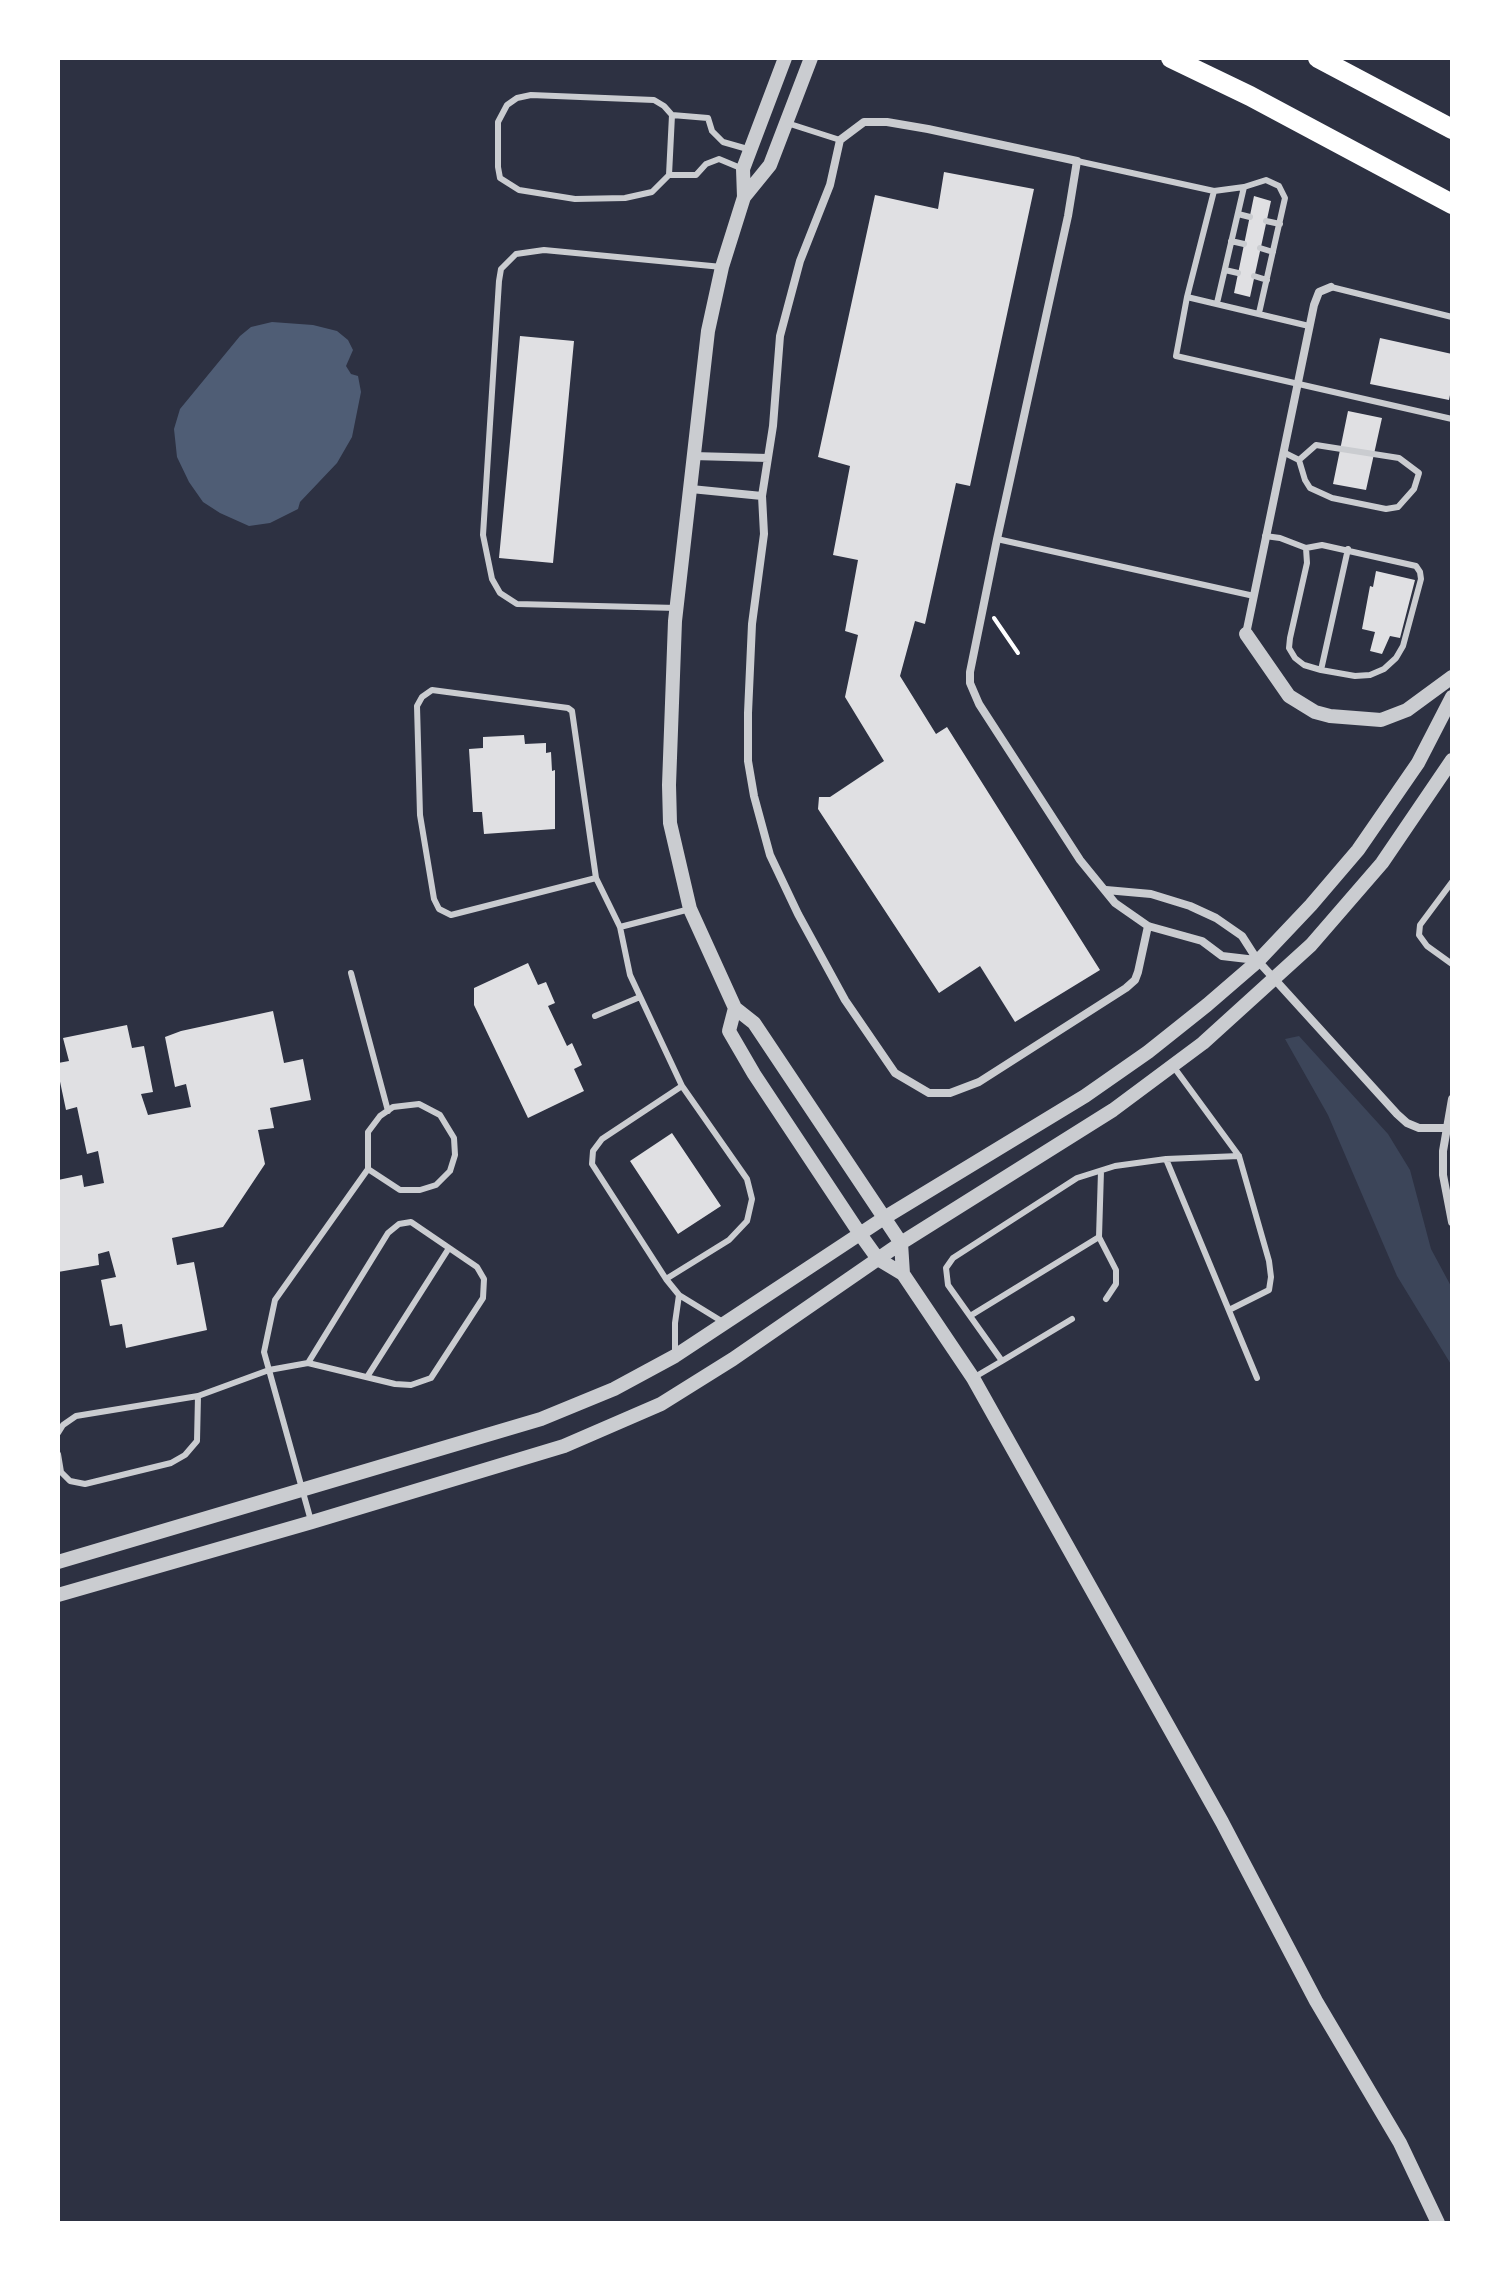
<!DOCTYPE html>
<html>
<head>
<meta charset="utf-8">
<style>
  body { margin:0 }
  #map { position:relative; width:1510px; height:2281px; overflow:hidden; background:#2d3142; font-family:Montserrat,sans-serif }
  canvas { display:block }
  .frame { position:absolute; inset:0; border:60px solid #fff; pointer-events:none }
</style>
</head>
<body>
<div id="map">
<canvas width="1510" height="2281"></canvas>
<div class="frame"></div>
</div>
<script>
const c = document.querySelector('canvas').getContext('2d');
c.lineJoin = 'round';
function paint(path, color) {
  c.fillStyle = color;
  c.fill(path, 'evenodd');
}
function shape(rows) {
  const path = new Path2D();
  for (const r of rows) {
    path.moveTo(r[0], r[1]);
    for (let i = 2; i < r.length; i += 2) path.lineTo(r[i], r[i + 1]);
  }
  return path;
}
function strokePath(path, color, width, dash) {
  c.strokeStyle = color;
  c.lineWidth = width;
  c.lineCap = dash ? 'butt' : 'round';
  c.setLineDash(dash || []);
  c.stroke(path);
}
paint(shape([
  [1299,1036,1388,1134,1410,1170,1431,1249,1452,1288,1452,1366,1397,1276,1328,1115,1285,1039]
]), '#3c4559');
paint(shape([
  [272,322,313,325,337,331,348,340,353,350,346,366,351,374,358,376,361,392,352,437,337,463,300,502,298,509,270,523,249,526,220,513,203,502,189,482,177,457,174,429,180,409,240,336,251,327]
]), '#4f5d75');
paint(shape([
  [944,172,1034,189,970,486,956,483,925,624,915,621,900,676,936,734,947,727,1100,970,1015,1022,980,966,939,993,818,809,819,797,830,797,884,761,845,697,858,635,845,631,858,560,833,555,850,466,818,457,875,195,938,209],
  [1254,196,1271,201,1250,297,1234,293],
  [520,336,574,341,553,563,499,558],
  [1380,338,1452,354,1452,385,1449,400,1370,384],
  [1348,411,1382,418,1366,490,1333,484],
  [1376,571,1415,580,1400,638,1390,636,1382,654,1370,651,1375,632,1362,629,1370,586,1373,587],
  [524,735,525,744,546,743,546,753,551,752,552,771,555,770,555,829,484,834,482,812,473,812,469,749,483,748,483,737],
  [528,963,538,985,546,982,555,1003,548,1006,567,1046,572,1043,582,1065,574,1069,584,1091,528,1118,474,1005,474,988],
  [273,1011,284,1063,303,1059,311,1100,270,1108,274,1128,258,1130,265,1164,223,1227,172,1238,177,1265,194,1262,207,1330,126,1348,122,1324,110,1326,101,1280,116,1277,109,1251,98,1254,99,1265,58,1272,58,1180,82,1175,84,1187,104,1183,98,1151,87,1154,77,1107,66,1110,58,1072,58,1063,69,1061,63,1038,127,1025,132,1048,144,1046,153,1092,141,1094,148,1115,191,1107,186,1084,175,1087,165,1037,181,1031],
  [672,1133,721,1206,678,1234,630,1161]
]), '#e0e0e3');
strokePath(shape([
  [994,618,1018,653]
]), '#fff', 4);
strokePath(shape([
  [787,123,840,140],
  [1077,161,1214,191,1244,187,1266,180,1279,186,1285,198,1259,313],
  [743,169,719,159,706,164,696,175,669,175,672,115,708,118,712,131,723,142,751,150],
  [669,175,652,192,625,198,575,199,519,190,500,178,498,167,498,122,507,105,517,98,531,95,654,100,664,106,672,115],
  [1214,191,1187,297,1176,356,1452,419],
  [1238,214,1250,217],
  [1266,221,1280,224],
  [1231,241,1244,244],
  [1260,248,1273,252],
  [1225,270,1238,273],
  [1254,276,1267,280],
  [1331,287,1452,317],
  [1187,297,1309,326],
  [1217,303,1244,187],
  [1283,452,1299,460,1305,480,1310,488,1332,498,1386,509,1398,507,1414,489,1419,473,1399,458,1316,445,1299,460],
  [1265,536,1280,538,1306,548,1322,545,1416,566,1420,572,1421,579,1403,646,1396,658,1384,669,1370,675,1355,676,1321,670,1304,665,1295,658,1289,648,1290,638,1307,563,1306,548],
  [997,539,1254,596],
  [677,608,517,604,500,593,492,579,483,535,499,281,501,269,516,254,544,250,722,267],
  [1321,670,1348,549],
  [596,878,451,915,439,909,434,899,420,815,417,706,422,697,432,690,568,708,572,711,596,878,620,927,630,975,682,1086,602,1139,593,1151,592,1164,666,1279,679,1295],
  [1452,882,1420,925,1419,935,1427,946,1452,964],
  [620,927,690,909],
  [351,973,388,1111],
  [595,1016,640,997],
  [1173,1066,1239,1156,1269,1261,1271,1277,1269,1290,1229,1310],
  [1166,1159,1239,1156],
  [1099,1237,1116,1270,1116,1284,1106,1299],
  [666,1279,729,1240,747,1221,752,1199,747,1179,682,1086],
  [970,1316,1099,1237,1101,1171],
  [675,1355,675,1323,679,1295,723,1322],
  [1002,1361,1072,1319],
  [367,1377,449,1248],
  [973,1378,1002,1361,948,1285,946,1268,953,1258,1077,1178,1115,1166,1166,1159,1257,1378],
  [58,1433,63,1425,76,1416,198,1396,269,1370,308,1363,395,1384,411,1385,431,1378,483,1298,484,1279,477,1267,411,1222,399,1224,388,1233,308,1363],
  [58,1454,61,1472,70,1481,85,1484,171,1463,185,1455,197,1441,198,1396],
  [311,1521,264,1352,275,1300,368,1169,368,1132,380,1116,393,1107,419,1104,440,1115,454,1138,455,1155,450,1171,436,1185,420,1190,400,1190,368,1169]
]), '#caccd0', 6);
strokePath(shape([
  [693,456,768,458],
  [691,489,762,496],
  [1246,634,1314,305,1319,292,1331,287],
  [1106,890,1151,894,1190,906,1216,918,1242,936,1258,961,1397,1114,1407,1123,1419,1128,1445,1128],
  [1148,926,1138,972,1135,980,1126,988,979,1082,950,1093,929,1093,895,1073,845,1000,798,914,770,855,754,796,748,761,748,713,752,624,764,534,762,496,773,426,780,336,800,261,830,185,840,140,864,122,887,122,928,129,1077,161,1068,216,997,539,970,672,970,683,979,704,1080,860,1115,903,1148,926,1202,941,1222,956,1256,960],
  [1452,1099,1443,1151,1443,1175,1452,1222]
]), '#caccd0', 8);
strokePath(shape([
  [785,58,743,169,744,197,722,267,708,331,675,621,669,785,670,823,690,909,735,1008,754,1023,901,1243,903,1274],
  [744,197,770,165,811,58],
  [1246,634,1289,696,1315,712,1330,716,1381,720,1407,710,1452,677],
  [735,1008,729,1031,754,1074,860,1234,878,1259,903,1274,973,1378,1222,1822,1316,2001,1400,2143,1438,2223],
  [58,1562,541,1419,614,1389,675,1356,884,1218,1085,1096,1148,1052,1207,1005,1258,961,1311,905,1358,850,1418,763,1452,697],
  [58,1595,312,1522,564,1446,661,1404,733,1359,901,1243,1113,1110,1203,1043,1311,945,1382,863,1452,760]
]), '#caccd0', 14);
strokePath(shape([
  [1171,58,1250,96,1452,204],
  [1318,58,1452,129]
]), '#fff', 20);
</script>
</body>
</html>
